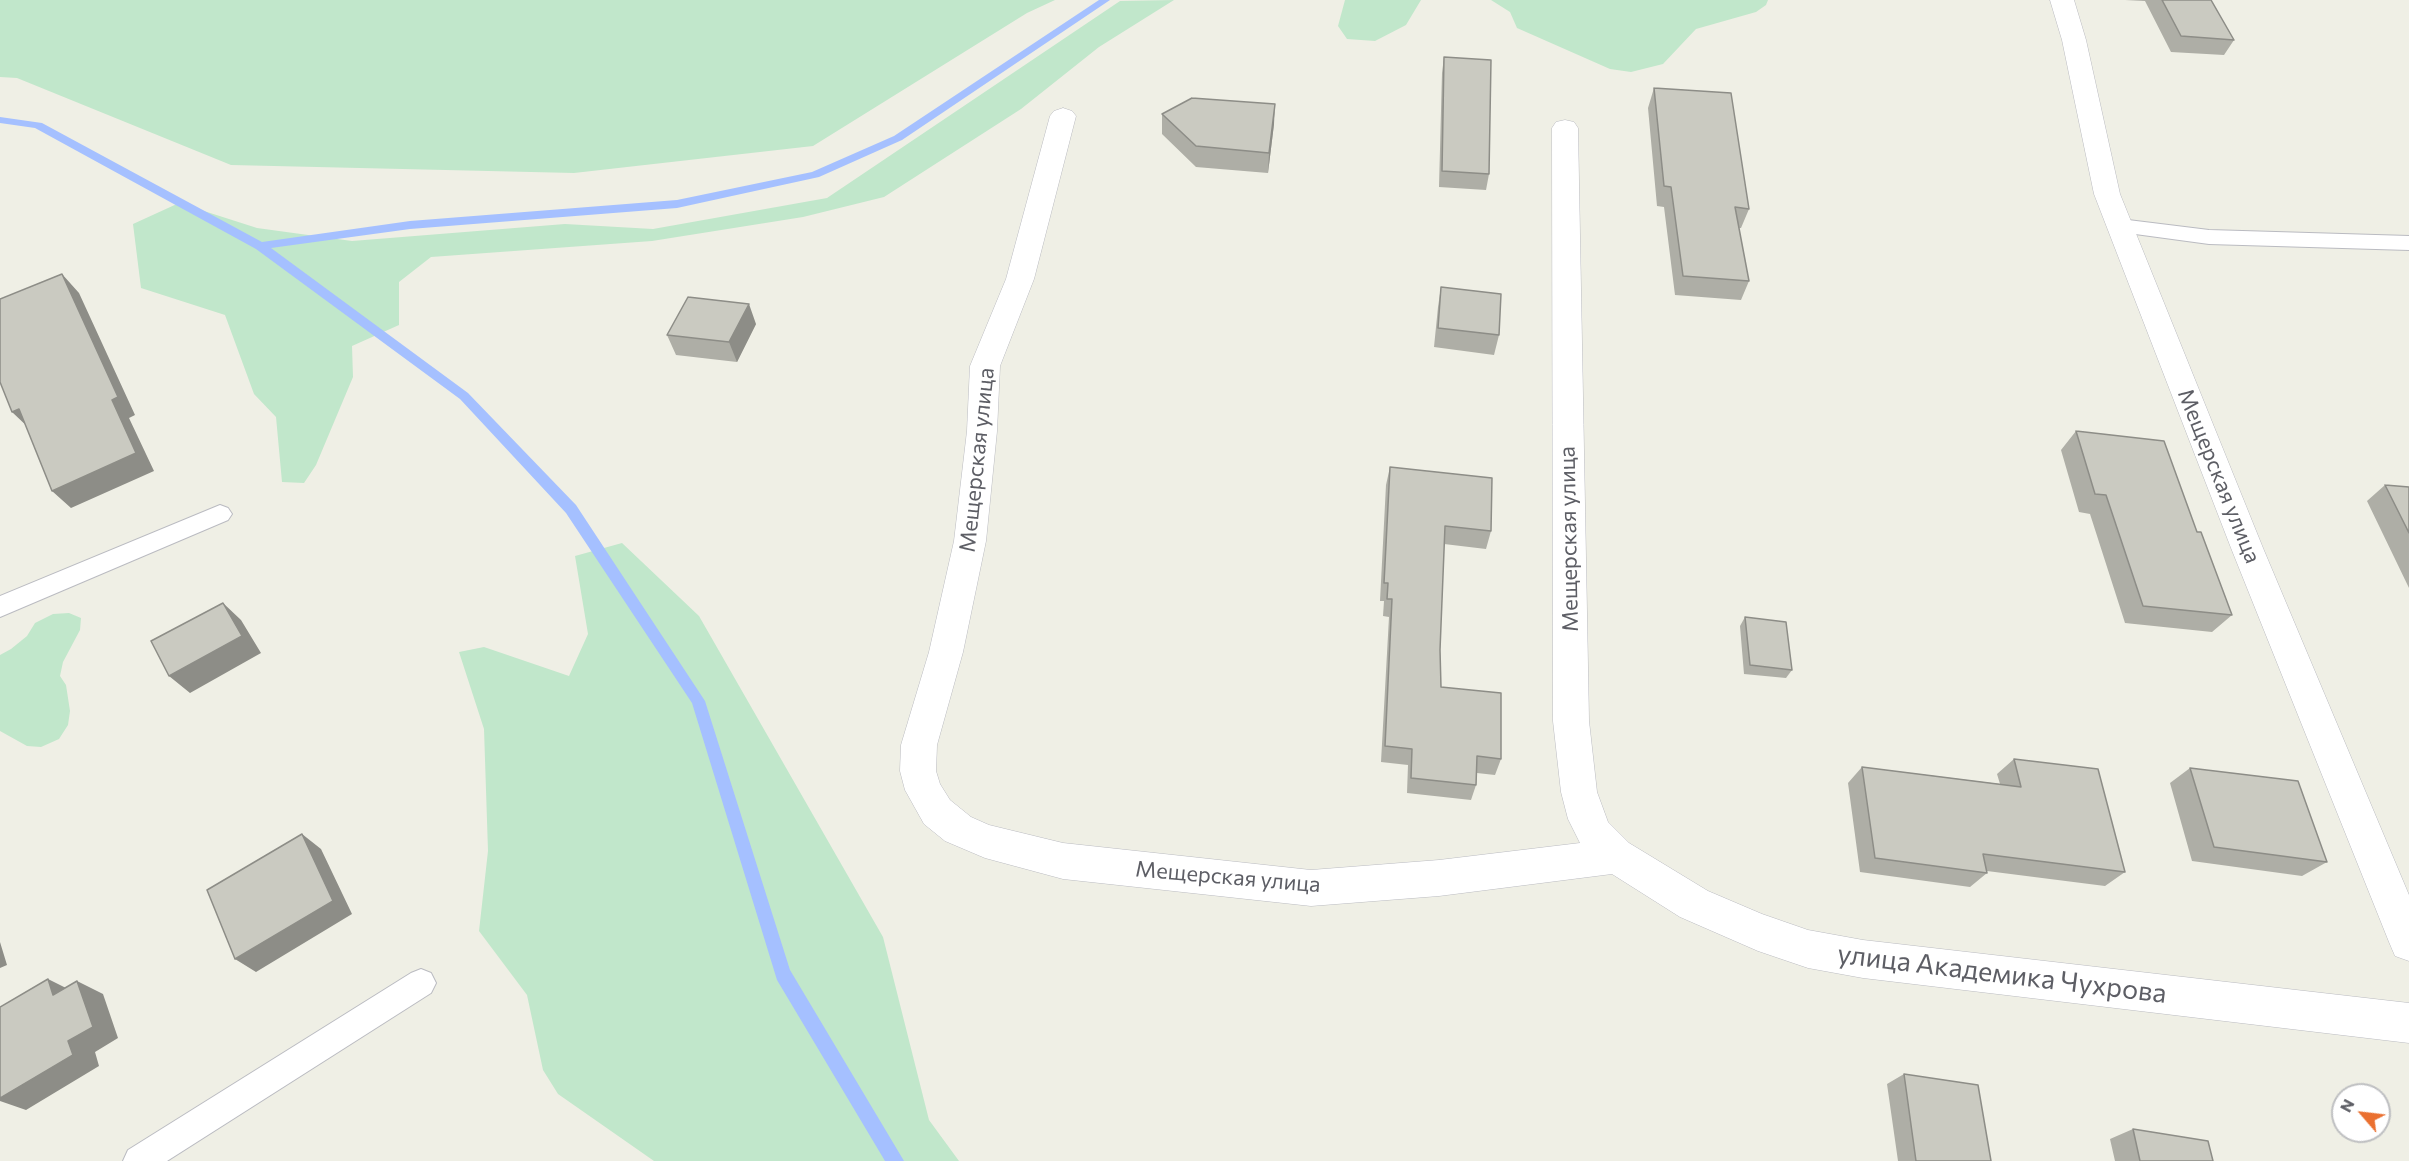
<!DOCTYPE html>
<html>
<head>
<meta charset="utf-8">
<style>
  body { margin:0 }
  #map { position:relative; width:2409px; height:1161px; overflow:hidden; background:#efefe5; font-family:Commissioner,sans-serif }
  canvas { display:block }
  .north { position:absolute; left:2331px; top:1083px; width:60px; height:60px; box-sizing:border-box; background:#fff; border:2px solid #bebfc1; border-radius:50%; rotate:298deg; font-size:16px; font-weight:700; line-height:24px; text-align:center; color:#5d5e65 }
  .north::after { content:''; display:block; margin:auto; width:21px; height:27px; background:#ea7030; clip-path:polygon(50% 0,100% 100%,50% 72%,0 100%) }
</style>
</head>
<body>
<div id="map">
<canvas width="2409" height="1161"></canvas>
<div class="north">N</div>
</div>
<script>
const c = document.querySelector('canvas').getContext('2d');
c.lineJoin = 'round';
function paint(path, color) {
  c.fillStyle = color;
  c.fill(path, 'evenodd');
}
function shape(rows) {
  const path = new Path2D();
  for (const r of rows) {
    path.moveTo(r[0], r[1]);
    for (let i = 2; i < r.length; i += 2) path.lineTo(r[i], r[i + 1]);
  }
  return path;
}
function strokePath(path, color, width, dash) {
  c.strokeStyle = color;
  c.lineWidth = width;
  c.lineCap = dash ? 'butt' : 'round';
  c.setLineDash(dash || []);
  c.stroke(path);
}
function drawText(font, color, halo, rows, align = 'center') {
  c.font = font + ' Commissioner,sans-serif';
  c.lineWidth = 5;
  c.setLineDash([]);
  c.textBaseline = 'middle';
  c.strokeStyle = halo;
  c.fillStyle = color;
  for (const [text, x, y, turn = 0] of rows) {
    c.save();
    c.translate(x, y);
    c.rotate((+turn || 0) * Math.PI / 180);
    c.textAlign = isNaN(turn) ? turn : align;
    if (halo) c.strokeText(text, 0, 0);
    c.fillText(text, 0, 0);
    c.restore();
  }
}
paint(shape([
  [0,0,1055,0,1027,13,813,146,574,173,231,165,17,78,0,77],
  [1174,0,1099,47,1021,109,884,197,803,217,652,241,431,257,399,282,399,325,352,346,353,377,316,465,304,483,282,482,276,417,254,394,225,315,141,288,133,224,179,203,257,228,352,241,565,224,653,229,827,198,1120,1],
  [1345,0,1421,0,1406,25,1375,41,1347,39,1338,26],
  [1491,0,1768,0,1766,5,1756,12,1696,29,1663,64,1631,72,1610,69,1517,28,1510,12],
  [622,543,699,616,883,937,929,1120,959,1161,654,1161,558,1094,543,1070,527,995,479,931,488,851,484,729,459,652,484,647,569,676,588,634,575,556],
  [69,613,81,618,80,630,63,662,60,676,66,685,70,711,68,725,59,739,41,747,27,746,0,731,0,655,11,649,27,636,35,623,53,614]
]), '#c1e7cb');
paint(shape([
  [1099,0,1110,0,902,140,819,177,677,208,410,229,271,248,468,393,576,505,705,701,790,970,904,1161,885,1161,777,980,692,703,566,513,460,399,256,249,35,128,0,123,0,117,42,123,262,242,410,221,677,200,812,172,894,136,1099,0]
]), '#a5c0ff');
const service = shape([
  [2120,219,2209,230,2409,236,2409,250,2209,244,2113,231,2110,226,2113,221,2120,219],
  [220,505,228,508,232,514,228,520,0,617,0,596,220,505],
  [421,969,431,973,436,983,431,993,167,1161,123,1161,128,1150,411,973,421,969]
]);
const minor = shape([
  [2050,0,2074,0,2086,40,2120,194,2263,548,2409,895,2409,961,2395,956,2389,942,2231,548,2094,194,2062,40,2050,0],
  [1063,108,1072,111,1076,116,1034,279,1000,366,997,431,986,541,963,652,937,745,936,771,940,784,950,800,971,817,989,825,1063,843,1311,870,1439,860,1580,843,1568,819,1561,792,1553,721,1552,128,1556,122,1565,120,1574,122,1578,128,1589,721,1597,792,1608,822,1629,843,1708,891,1762,914,1808,930,1863,940,2409,1003,2409,1043,1863,978,1808,968,1758,951,1680,917,1612,874,1439,896,1311,906,1063,879,985,858,945,841,924,824,905,790,900,771,901,745,929,652,954,541,967,431,970,366,1006,279,1050,116,1054,111,1063,108]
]);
strokePath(service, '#babbc1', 2);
strokePath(minor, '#babbc1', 1);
paint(service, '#fff');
paint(minor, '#fff');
paint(shape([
  [2125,0,2211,0,2234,40,2224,55,2171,52,2145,1],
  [1444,57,1489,174,1486,190,1439,187,1442,73],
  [1654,88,1749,209,1741,228,1739,228,1749,281,1741,300,1675,295,1664,207,1657,206,1648,108],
  [1162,114,1274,124,1268,173,1196,167,1162,134],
  [1441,287,1499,335,1494,355,1434,347,1438,307],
  [756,324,737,362,676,355,667,335],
  [2076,431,2197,532,2232,615,2212,632,2125,623,2090,514,2079,512,2061,450],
  [1390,467,1491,531,1486,549,1444,544,1440,650,1441,687,1501,759,1495,775,1477,773,1476,785,1471,800,1407,793,1408,765,1381,762,1389,617,1383,616,1384,601,1380,601,1386,485],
  [2385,485,2409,487,2409,588,2367,501],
  [1745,617,1792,670,1786,678,1744,674,1740,626],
  [2014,759,2125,872,2105,886,1987,871,1987,873,1970,887,1860,872,1848,783,1862,767,2000,784,1997,774],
  [2190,768,2327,862,2302,876,2192,861,2170,783],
  [1904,1074,1991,1161,1898,1161,1887,1084],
  [2133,1129,2213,1161,2115,1161,2110,1139]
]), '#aeaea6');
paint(shape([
  [1275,104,1274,124,1268,173,1269,153],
  [62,274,79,293,135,415,129,418,154,471,71,508,52,491,112,400],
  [749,304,756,324,737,362,729,342],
  [19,409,31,430,12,412],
  [223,603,241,620,261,653,190,693,169,676],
  [302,834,321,849,352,914,256,972,235,959],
  [0,942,7,965,0,968],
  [48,979,74,992,53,995],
  [77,981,103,994,118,1038,95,1052,99,1066,26,1110,0,1101,0,1098,68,1041]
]), '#8d8d87');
const building = shape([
  [2162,0,2211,0,2234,40,2181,36,2162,0],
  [1444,57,1491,60,1489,174,1442,171,1444,57],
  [1654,88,1731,93,1749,209,1735,207,1749,281,1683,276,1671,187,1664,186,1654,88],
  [1192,98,1275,104,1269,153,1196,146,1162,114,1192,98],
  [62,274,118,397,112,400,136,453,52,491,19,409,12,412,0,382,0,299,62,274],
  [1441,287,1501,294,1499,335,1438,328,1441,287],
  [688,297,749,304,729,342,667,335,688,297],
  [2076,431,2164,441,2197,532,2201,532,2232,615,2143,606,2106,495,2095,494,2076,431],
  [1390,467,1492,478,1491,531,1445,526,1440,650,1441,687,1501,693,1501,759,1477,756,1476,785,1411,778,1412,749,1385,746,1392,599,1387,599,1388,583,1384,583,1390,467],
  [2385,485,2409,487,2409,533,2385,485],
  [223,603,242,636,169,676,151,641,223,603],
  [1745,617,1786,622,1792,670,1750,665,1745,617],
  [2014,759,2098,769,2125,872,1983,854,1987,873,1875,858,1862,767,2021,787,2014,759],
  [2190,768,2298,781,2327,862,2214,847,2190,768],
  [302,834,333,901,235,959,207,890,302,834],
  [48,979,53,995,77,981,93,1027,68,1041,73,1055,0,1098,0,1007,48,979],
  [1904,1074,1978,1085,1991,1161,1916,1161,1904,1074],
  [2133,1129,2208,1141,2213,1161,2140,1161,2133,1129]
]);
paint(building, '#cacac1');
strokePath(building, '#8d8d87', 1.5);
drawText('22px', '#5d5e65', '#fff', [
  ["Мещерская улица",977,460,-84],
  ["Мещерская улица",2219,476,68],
  ["Мещерская улица",1569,539,-91],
  ["Мещерская улица",1228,877,5]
]);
drawText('27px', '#5d5e65', '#fff', [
  ["улица Академика Чухрова",2002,974,7]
]);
</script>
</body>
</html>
